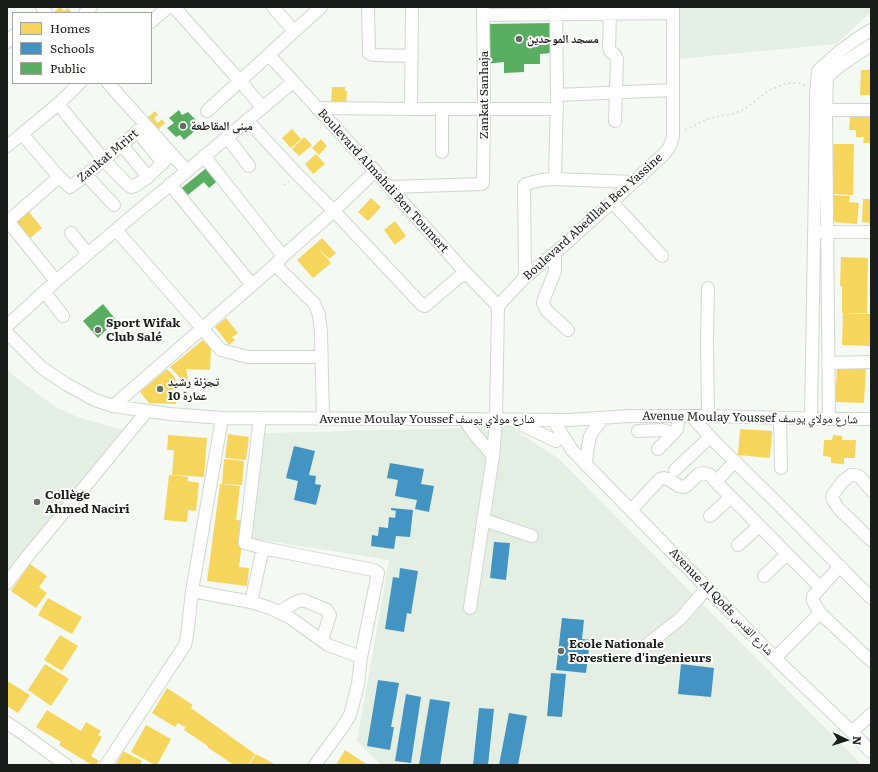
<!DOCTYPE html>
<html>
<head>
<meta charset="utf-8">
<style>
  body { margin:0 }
  #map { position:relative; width:878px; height:772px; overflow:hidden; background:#f4faf3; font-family:Literata,serif }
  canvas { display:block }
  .frame { position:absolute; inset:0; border:8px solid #1a1e1a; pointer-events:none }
  .legend { position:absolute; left:12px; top:12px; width:140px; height:72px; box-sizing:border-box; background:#fff; border:1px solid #a3a5a3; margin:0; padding:5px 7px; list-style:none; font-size:12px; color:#1a1e1a }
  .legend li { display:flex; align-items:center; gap:8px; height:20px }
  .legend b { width:20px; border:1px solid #a3a5a3 }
  .north { position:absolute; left:826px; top:720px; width:40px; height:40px; -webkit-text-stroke:3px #fff; paint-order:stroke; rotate:94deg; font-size:11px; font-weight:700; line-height:16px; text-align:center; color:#1a1e1a }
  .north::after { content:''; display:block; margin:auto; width:14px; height:18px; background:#1a1e1a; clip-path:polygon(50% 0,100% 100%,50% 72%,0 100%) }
</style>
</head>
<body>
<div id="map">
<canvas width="878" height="772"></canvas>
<div class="frame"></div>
<ul class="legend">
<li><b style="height:11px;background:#f6d55c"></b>Homes</li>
<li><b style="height:11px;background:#4393c3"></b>Schools</li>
<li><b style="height:11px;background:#5aae61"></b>Public</li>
</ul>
<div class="north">N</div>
</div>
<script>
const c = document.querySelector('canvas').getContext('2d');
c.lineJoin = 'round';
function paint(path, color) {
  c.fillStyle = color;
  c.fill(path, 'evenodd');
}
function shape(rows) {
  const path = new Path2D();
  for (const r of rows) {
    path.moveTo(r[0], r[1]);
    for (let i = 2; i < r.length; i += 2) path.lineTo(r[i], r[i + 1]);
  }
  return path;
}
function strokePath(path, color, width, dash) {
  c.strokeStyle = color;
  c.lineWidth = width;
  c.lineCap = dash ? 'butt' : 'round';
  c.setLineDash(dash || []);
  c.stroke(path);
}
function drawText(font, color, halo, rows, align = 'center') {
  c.font = font + ' Literata,"Noto Naskh Arabic",serif';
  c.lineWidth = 4;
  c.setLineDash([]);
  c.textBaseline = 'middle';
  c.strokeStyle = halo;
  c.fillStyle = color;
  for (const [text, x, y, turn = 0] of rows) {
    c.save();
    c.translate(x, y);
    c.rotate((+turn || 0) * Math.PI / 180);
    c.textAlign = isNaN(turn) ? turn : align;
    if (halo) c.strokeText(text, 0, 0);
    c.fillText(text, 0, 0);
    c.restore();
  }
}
paint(shape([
  [678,7,871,7,871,12,836,44,678,59],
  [7,369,15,377,54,406,80,418,126,431,7,573],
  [510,427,558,458,862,765,385,765,380,764,357,741,389,560,249,538,264,433]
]), '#e4efe3');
paint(shape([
  [60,7,64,11,68,8,72,13,53,13],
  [861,70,871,70,871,95,860,95],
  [332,87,345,87,345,91,347,91,346,105,331,104],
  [155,111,158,115,154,118,158,123,162,119,165,123,156,131,146,119],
  [850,116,871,117,871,143,863,143,864,137,856,137,856,130,849,130],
  [292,129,301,139,291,148,282,138],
  [304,137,312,145,299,156,292,149],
  [321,139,327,146,319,155,312,148],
  [833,144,854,144,853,195,832,194],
  [316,154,325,164,313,174,305,164],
  [833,195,850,196,849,202,859,203,857,224,831,222],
  [371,198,381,207,368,221,358,212],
  [863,199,871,199,871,223,862,222],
  [28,211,42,228,29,239,14,221],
  [395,221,406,236,395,245,384,230],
  [322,238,336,253,329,259,317,247,331,263,313,278,297,260],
  [841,257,868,258,867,313,842,313,842,286,840,286],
  [843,313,871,314,870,346,842,345],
  [226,318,238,333,232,337,235,340,229,345,215,327],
  [203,340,211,349,210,370,186,369,188,381,182,380,170,367],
  [837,367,866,369,864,403,835,402],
  [167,369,174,376,178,386,176,404,149,403,140,392],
  [740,429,772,431,770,458,738,455],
  [228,434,249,437,246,460,225,458],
  [168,435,207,438,204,477,172,475,174,450,167,450],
  [833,435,842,436,842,440,856,440,855,458,844,458,844,464,831,463,831,457,823,456,824,440,832,440],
  [224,459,244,461,242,485,222,484],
  [169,475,188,477,188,481,199,483,196,511,188,510,187,522,164,520],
  [220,484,240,486,236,520,245,521,239,567,249,568,247,586,207,581],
  [30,564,47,576,39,587,47,593,36,608,11,591],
  [48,598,82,617,72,634,38,615],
  [60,635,78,646,62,671,44,660],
  [45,664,69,679,51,706,28,690],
  [7,681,30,695,18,713,7,706],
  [167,688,193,705,191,708,255,754,248,765,234,765,207,747,208,746,184,730,187,724,185,727,178,723,175,727,152,713],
  [47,710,81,731,86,722,101,731,98,735,102,737,91,756,99,761,96,765,92,765,59,745,61,742,36,727],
  [146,725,171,739,157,765,155,765,131,752],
  [345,750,368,765,336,765],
  [123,751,142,761,140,765,116,765],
  [256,754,276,765,249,765]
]), '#f6d55c');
paint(shape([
  [294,446,315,451,309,475,316,476,315,484,321,485,316,505,294,500,298,481,286,478],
  [390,463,424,469,421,484,434,486,429,512,415,509,417,500,395,496,398,480,387,478],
  [391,508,413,510,410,537,396,536,394,549,371,546,372,535,378,536,379,527,388,528,389,517,395,518,396,511,391,510],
  [494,542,510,543,506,580,490,578],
  [400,568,418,571,411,614,407,613,404,632,385,629,393,577,399,578],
  [562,618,584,620,582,639,590,640,586,673,556,670],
  [681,664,714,668,711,697,678,694],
  [551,673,566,674,562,717,547,716],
  [378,680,399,683,391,727,394,727,390,750,367,746],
  [406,694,421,697,411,763,395,761],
  [430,699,450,702,440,765,419,765],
  [479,708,494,709,488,765,473,765],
  [509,713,527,716,518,765,499,765]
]), '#4393c3');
paint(shape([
  [552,23,551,53,540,54,540,64,524,64,524,72,504,73,504,62,485,64,486,24],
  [179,110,182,115,188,112,196,120,194,124,198,128,184,140,180,135,176,137,167,128,174,123,169,118],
  [209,166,220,179,209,188,204,182,184,198,178,191],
  [103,304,116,320,98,338,83,321]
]), '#5aae61');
const minor = shape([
  [42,7,46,13],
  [174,7,240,81,262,107],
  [273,7,294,31],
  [368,7,369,53,373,55,412,56],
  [85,13,91,7],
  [610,14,609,47,610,51,615,55,617,59,615,121],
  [484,15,673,13],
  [151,22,168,7],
  [7,42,13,36],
  [269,55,375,171,465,272,498,306],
  [108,83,187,171],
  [557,95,673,90],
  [58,104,104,160,124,181,131,187,135,186,148,177,172,154],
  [317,108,411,109,557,109],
  [411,109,412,7],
  [826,110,871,110],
  [207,111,321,7],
  [247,120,297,174,334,211,422,305,425,306,465,272],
  [137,131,163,163],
  [22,134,59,177,70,187,86,175,145,125],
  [227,137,249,166],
  [122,145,148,177],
  [7,146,22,134,58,104,80,83],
  [442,152,442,109],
  [204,156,283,256],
  [86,175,114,205],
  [555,179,633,182],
  [170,184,252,285],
  [389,187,482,184,483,183,484,109,483,7],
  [612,202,662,256],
  [7,220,56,281],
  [7,222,59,177],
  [116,230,221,350,248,357,322,357],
  [820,232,871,232],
  [71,233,88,254],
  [555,253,555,271,544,299,543,303,546,310,568,330],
  [275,265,314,303,319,315,321,333,323,418],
  [525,277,524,186,526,184,541,180,555,179,557,95,556,7],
  [708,288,707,339,708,416],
  [44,292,53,303,63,316],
  [7,326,56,281,131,217,187,171,293,82],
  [7,333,42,368,66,384,95,400,113,406,170,414,222,418,464,419,569,420,629,416,708,416,829,419,871,419],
  [828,363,871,362],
  [113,406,275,265,283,256,334,211,375,171],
  [691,416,717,444,778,504,871,598],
  [260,418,245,540,245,543,263,548,373,570,376,571,378,573,361,657,358,684,353,704,350,715,342,728,315,765],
  [780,418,781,468],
  [811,418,816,120,816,94,818,71,840,51,858,38,871,30],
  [464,419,472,431,493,456],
  [829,419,826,110,827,77,841,65,871,45],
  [512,420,556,441],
  [553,420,572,450,710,591,775,658,852,732,871,752],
  [638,431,662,430,673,434],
  [658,449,669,438,677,429,679,416],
  [735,461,716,482,820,587],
  [586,465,587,452,590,436,593,431,603,418],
  [675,470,710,437],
  [871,490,859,476,854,475,851,475,842,482,832,496,833,500,839,509,871,540],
  [631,510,660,479,664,478,668,479,679,486,683,487,686,486,699,474,704,473,710,475,716,482],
  [710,516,731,497],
  [484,520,532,536],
  [738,545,759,526],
  [764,576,787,554],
  [7,583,27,557,147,411],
  [192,591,251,602,270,608,289,617,328,645,361,657],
  [251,602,263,548],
  [470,608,493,456,496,419,498,306,525,277,555,253,612,202,664,154,669,148,671,143,673,136,673,7],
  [279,612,296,602,303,600,327,610,330,615,322,640],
  [820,613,871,661],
  [633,656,681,618,707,588],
  [775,658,820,613,813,601,813,596,840,566],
  [7,723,18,730,66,765],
  [852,732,871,714],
  [106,765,185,645,187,636,192,591,222,418]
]);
strokePath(minor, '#d1d6d0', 14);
strokePath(shape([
  [685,130,710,118,732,114,740,111,746,108,764,94,770,90,787,83,798,83,806,86],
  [284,185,289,181]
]), '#dee0dd', 2, [2, 3]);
strokePath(minor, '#fdfefd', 12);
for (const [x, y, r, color] of [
  [519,39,4,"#666b66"],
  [183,126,4,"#666b66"],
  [98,330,4,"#666b66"],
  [160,389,4,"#666b66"],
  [37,502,4,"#666b66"],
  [561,651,4,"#666b66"]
]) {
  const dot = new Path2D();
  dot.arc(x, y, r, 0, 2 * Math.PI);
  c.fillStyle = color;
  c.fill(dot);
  strokePath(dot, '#fff', 1.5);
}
drawText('bold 12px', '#1a1e1a', '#fff', [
  ["مسجد الموحدين",527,39],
  ["مبنى المقاطعة",191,126],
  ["Sport Wifak",106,323],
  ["Club Salé",106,337],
  ["تجزئة رشيد",168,382],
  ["عمارة 10",168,396],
  ["Collège",45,495],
  ["Ahmed Naciri",45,509],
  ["Ecole Nationale",569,644],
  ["Forestiere d'ingenieurs",569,658]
], 'left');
drawText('12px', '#1a1e1a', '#fff', [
  ["Zankat Sanhaja",484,95,-90],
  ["Zankat Mrirt",108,156,-40],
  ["Boulevard Almahdi Ben Toumert",383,181,48],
  ["Boulevard Abedllah Ben Yassine",593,217,-42],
  ["Avenue Moulay Youssef شارع مولاي يوسف",750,418,1],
  ["Avenue Moulay Youssef شارع مولاي يوسف",427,419],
  ["Avenue Al Qods شارع القدس",721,602,46]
]);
</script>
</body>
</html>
